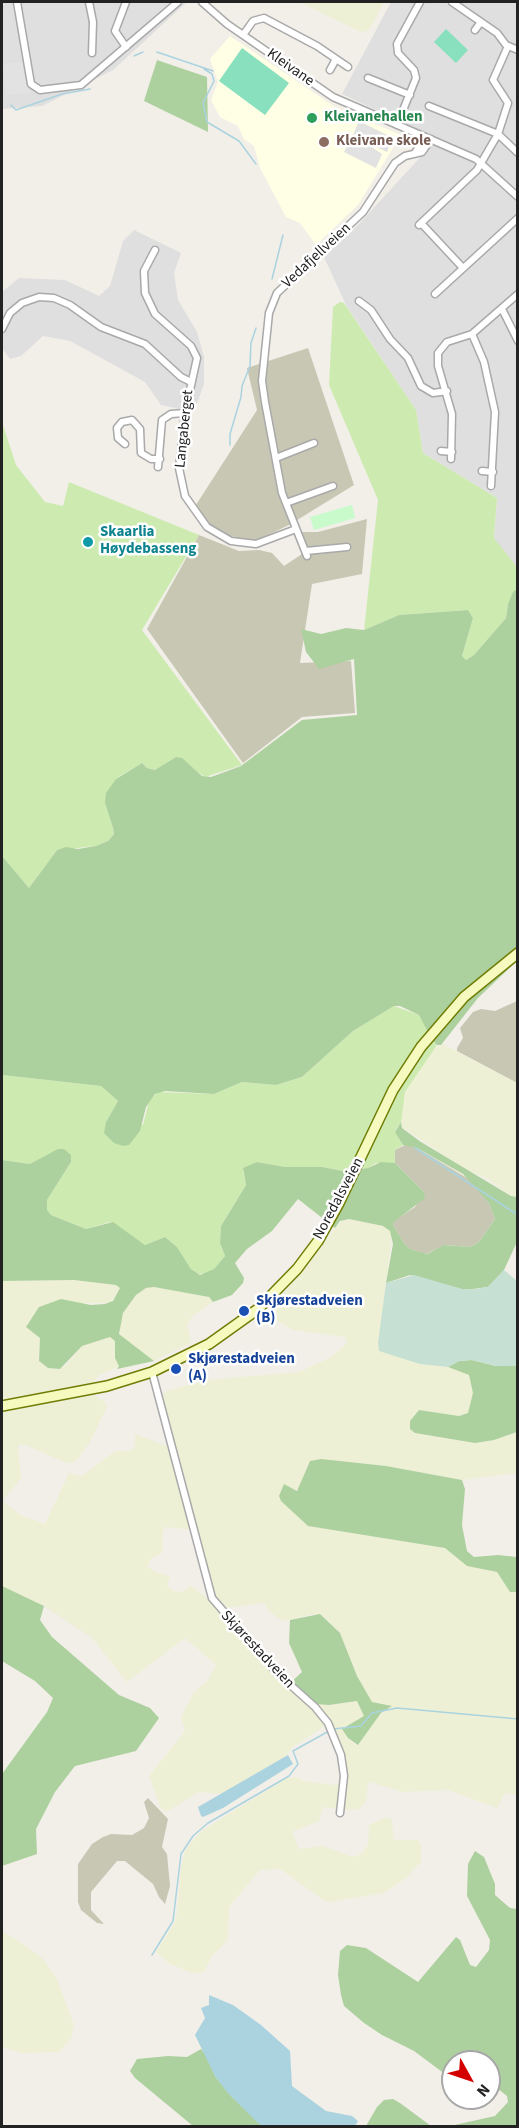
<!DOCTYPE html>
<html>
<head>
<meta charset="utf-8">
<style>
  body { margin:0 }
  #map { position:relative; width:519px; height:2128px; overflow:hidden; background:#f2efe9; font-family:"Source Sans 3",sans-serif }
  canvas { display:block }
  .frame { position:absolute; inset:0; border:3px solid #222; pointer-events:none }
  .north { position:absolute; left:441px; top:2050px; width:60px; height:60px; box-sizing:border-box; background:#fff; border:2px solid #a7a7a7; border-radius:50%; rotate:130deg; font-size:16px; font-weight:700; line-height:24px; text-align:center; color:#222 }
  .north::after { content:''; display:block; margin:auto; width:21px; height:27px; background:#d40000; clip-path:polygon(50% 0,100% 100%,50% 72%,0 100%) }
</style>
</head>
<body>
<div id="map">
<canvas width="519" height="2128"></canvas>
<div class="frame"></div>
<div class="north">N</div>
</div>
<script>
const c = document.querySelector('canvas').getContext('2d');
c.lineJoin = 'round';
function paint(path, color) {
  c.fillStyle = color;
  c.fill(path, 'evenodd');
}
function shape(rows) {
  const path = new Path2D();
  for (const r of rows) {
    path.moveTo(r[0], r[1]);
    for (let i = 2; i < r.length; i += 2) path.lineTo(r[i], r[i + 1]);
  }
  return path;
}
function strokePath(path, color, width, dash) {
  c.strokeStyle = color;
  c.lineWidth = width;
  c.lineCap = dash ? 'butt' : 'round';
  c.setLineDash(dash || []);
  c.stroke(path);
}
function drawText(font, color, halo, rows, align = 'center') {
  c.font = font + ' "Source Sans 3",sans-serif';
  c.lineWidth = 5;
  c.setLineDash([]);
  c.textBaseline = 'middle';
  c.strokeStyle = halo;
  c.fillStyle = color;
  for (const [text, x, y, turn = 0] of rows) {
    c.save();
    c.translate(x, y);
    c.rotate((+turn || 0) * Math.PI / 180);
    c.textAlign = isNaN(turn) ? turn : align;
    if (halo) c.strokeText(text, 0, 0);
    c.fillText(text, 0, 0);
    c.restore();
  }
}
paint(shape([
  [2,2,187,2,113,70,42,106,2,109],
  [391,2,517,2,517,567,494,539,497,498,423,453,416,410,347,307,324,257,358,225,437,139,342,94],
  [134,230,181,253,174,273,178,300,197,332,204,357,204,384,194,412,161,405,145,382,70,341,43,336,21,356,10,359,2,348,2,292,19,278,65,280,99,296,110,286,123,241]
]), '#e0dfdf');
paint(shape([
  [230,36,335,107,401,135,358,205,316,245,300,223,286,217,260,168,254,146,244,139,238,126,220,117,211,100,218,82,210,59]
]), '#ffffe5');
paint(shape([
  [308,348,354,485,289,525,253,542,217,532,194,508,257,410,247,368],
  [367,519,362,574,312,584,300,663,351,661,355,713,302,717,243,763,147,629,199,535,239,551,259,550,272,553,284,566,308,550,302,532,318,532],
  [517,1001,517,1083,457,1051,457,1048,463,1038,460,1028,473,1012,481,1009,495,1011],
  [405,1145,417,1148,472,1181,489,1203,495,1219,479,1242,470,1247,445,1245,426,1254,410,1249,404,1243,393,1225,394,1221,415,1207,424,1192,395,1163,395,1150],
  [148,1798,168,1819,162,1847,167,1854,170,1886,165,1904,159,1897,153,1884,125,1861,117,1861,91,1892,91,1910,104,1924,97,1923,81,1910,78,1902,78,1864,92,1844,103,1837,111,1834,132,1835,144,1828,149,1818,144,1802]
]), '#c7c7b4');
paint(shape([
  [299,2,384,2,374,22,367,31,361,32],
  [443,1044,517,1083,517,1197,511,1196,486,1178,463,1168,402,1127,400,1113,405,1092,433,1049],
  [349,1219,386,1227,392,1233,383,1309,420,1364,448,1367,469,1375,473,1393,468,1413,459,1416,419,1410,413,1416,415,1433,475,1443,494,1440,517,1432,517,1473,462,1480,386,1466,313,1460,306,1466,301,1487,279,1499,309,1526,445,1548,467,1566,497,1572,510,1592,517,1592,517,1795,505,1793,497,1808,448,1790,403,1792,370,1782,368,1784,366,1801,359,1809,345,1810,323,1807,319,1821,292,1832,299,1849,323,1846,353,1857,361,1854,368,1845,369,1825,387,1817,392,1820,394,1840,417,1840,421,1844,421,1862,406,1878,384,1893,330,1902,325,1901,280,1869,260,1870,229,1907,228,1940,212,1956,204,1972,192,1973,170,1964,156,1952,174,1924,177,1913,181,1868,185,1850,201,1831,287,1778,296,1777,304,1781,343,1786,346,1769,344,1758,328,1724,293,1747,286,1756,223,1794,199,1792,166,1812,161,1808,149,1776,185,1731,181,1717,194,1692,208,1680,216,1665,185,1638,127,1682,92,1638,44,1606,2,1586,2,1281,74,1280,116,1285,120,1288,111,1303,82,1303,36,1334,41,1341,38,1358,41,1363,59,1369,65,1366,82,1346,110,1337,115,1341,115,1358,120,1366,99,1375,94,1382,94,1395,105,1402,107,1407,89,1444,75,1462,66,1463,26,1445,18,1445,21,1478,3,1501,20,1515,45,1524,69,1473,82,1476,115,1451,131,1451,135,1446,135,1434,172,1448,173,1440,161,1397,166,1391,208,1380,299,1372,329,1358,343,1347,347,1342,345,1337,293,1330,267,1315,340,1222],
  [165,1527,196,1530,211,1601,191,1586,182,1592,174,1591,167,1586,170,1576,156,1572,147,1566,151,1559,163,1552,163,1532],
  [264,1603,270,1612,282,1621,314,1614,324,1617,340,1633,357,1676,372,1702,392,1706,376,1719,360,1743,354,1744,348,1738,344,1727,360,1721,364,1716,361,1705,357,1701,329,1705,275,1672,224,1608],
  [154,1287,209,1297,213,1302,194,1315,187,1324,191,1343,154,1361,121,1337,119,1328,123,1313,136,1295,146,1288],
  [2,1932,16,1939,42,1958,57,1979,74,2025,71,2039,59,2052,21,2053,2,2047]
]), '#eef0d5');
paint(shape([
  [340,302,344,303,416,410,423,453,497,498,494,538,517,567,517,589,508,604,506,618,474,655,466,660,462,656,473,618,468,610,399,615,364,630,378,500,329,385,333,307],
  [2,422,16,465,45,502,63,506,69,482,199,535,142,630,242,765,205,777,176,757,156,770,147,768,142,763,120,776,116,779,105,803,113,828,114,834,108,841,96,846,57,850,29,888,3,857,2,848],
  [394,1006,419,1015,437,1045,405,1092,401,1122,395,1131,403,1145,395,1150,395,1163,376,1163,368,1168,343,1171,322,1167,285,1167,257,1162,243,1171,246,1185,221,1226,220,1243,225,1256,214,1269,207,1273,198,1274,191,1269,177,1247,165,1237,145,1245,110,1222,86,1229,51,1215,47,1211,47,1200,71,1162,38,1160,30,1164,2,1160,2,1075,101,1086,118,1101,106,1122,143,1125,149,1101,158,1092,214,1094,242,1082,276,1085,302,1077,353,1031]
]), '#cdebb0');
paint(shape([
  [157,60,207,77,208,132,144,101],
  [517,589,517,961,478,998,441,1045,437,1045,430,1036,419,1015,400,1006,394,1006,353,1031,302,1077,276,1085,242,1082,214,1094,165,1091,155,1094,146,1107,140,1131,129,1145,123,1146,114,1143,104,1133,106,1122,118,1101,101,1086,2,1075,2,848,3,857,29,888,57,850,66,847,78,849,96,846,108,841,114,834,113,828,105,803,106,793,116,779,142,763,147,768,155,770,176,757,182,758,202,776,211,777,241,766,302,720,357,715,354,659,319,669,306,652,301,629,321,634,346,628,364,630,399,615,468,610,473,618,462,656,466,660,474,655,506,618,508,604,513,592],
  [401,1122,402,1128,421,1142,511,1196,517,1197,517,1242,504,1270,488,1287,465,1290,410,1275,386,1283,393,1244,390,1231,383,1226,349,1219,340,1221,335,1228,298,1199,272,1231,247,1249,235,1263,244,1278,243,1283,232,1295,213,1302,209,1297,154,1287,146,1288,136,1295,123,1313,119,1334,154,1361,117,1369,119,1366,115,1358,115,1341,110,1337,82,1346,60,1369,48,1368,39,1361,40,1338,26,1327,39,1307,61,1299,91,1305,105,1304,113,1301,120,1288,116,1285,74,1280,2,1281,2,1160,30,1164,58,1149,64,1149,71,1155,71,1162,47,1200,47,1210,51,1215,86,1229,113,1222,145,1245,165,1237,177,1247,191,1269,200,1275,214,1269,225,1256,220,1243,221,1226,246,1185,243,1168,257,1162,285,1167,322,1167,343,1171,368,1168,381,1162,395,1163,424,1192,425,1198,394,1222,393,1225,404,1243,410,1249,427,1254,444,1245,470,1247,479,1242,495,1219,489,1203,463,1174,417,1148,403,1145,395,1132],
  [472,1360,496,1366,517,1366,517,1432,494,1440,475,1443,415,1433,410,1429,410,1421,419,1410,459,1416,468,1413,473,1393,469,1375,448,1367,459,1361],
  [321,1459,386,1466,462,1480,465,1489,462,1525,467,1551,474,1557,498,1555,517,1557,517,1592,510,1592,497,1572,467,1566,445,1548,308,1526,281,1501,279,1496,284,1484,297,1491,310,1461],
  [2,1586,44,1606,40,1620,52,1637,119,1695,150,1708,159,1718,136,1751,75,1766,55,1792,36,1829,37,1854,2,1866,2,1774,47,1712,53,1698,35,1681,2,1661],
  [320,1614,340,1633,357,1676,372,1702,392,1706,381,1713,358,1745,348,1738,342,1729,364,1716,357,1701,329,1705,315,1704,288,1685,302,1672,289,1643,290,1620],
  [475,1851,484,1857,495,1884,495,1895,510,1908,517,1909,517,2126,450,2126,495,2116,508,2102,507,2096,498,2089,489,2087,489,2062,453,2062,453,2080,414,2051,382,2035,364,2023,344,2006,341,1995,338,1975,340,1951,347,1945,366,1948,418,1982,456,1937,460,1940,470,1965,476,1967,489,1950,490,1940,467,1896,468,1864],
  [201,2049,207,2055,215,2076,232,2097,263,2126,193,2126,135,2078,130,2071,137,2059,168,2056,187,2057],
  [393,2099,400,2103,431,2126,366,2126,377,2107,384,2100]
]), '#add19e');
paint(shape([
  [504,1270,517,1281,517,1366,497,1366,472,1360,459,1361,448,1367,420,1364,379,1351,378,1343,386,1283,414,1275,462,1289,476,1289,488,1287]
]), '#c6e0d4');
paint(shape([
  [352,505,355,518,314,530,310,517]
]), '#c8facc');
paint(shape([
  [446,29,468,50,456,63,434,42],
  [242,48,289,83,265,115,219,81]
]), '#88e0be');
paint(shape([
  [22,62,29,93,6,95,3,64],
  [359,121,393,138,387,152,376,147,373,148,382,154,376,168,344,152,351,138,370,146,369,143,353,135]
]), '#e2e2e2');
paint(shape([
  [288,1755,293,1764,223,1808,203,1817,201,1816,198,1807],
  [209,1995,233,2005,261,2025,290,2051,292,2086,326,2111,352,2116,358,2121,355,2126,263,2126,259,2124,227,2092,215,2076,195,2035,205,2018,201,2008,209,2005]
]), '#aad3df');
strokePath(shape([
  [157,52,213,71],
  [134,56,143,52],
  [204,69,212,74,214,81,203,103,207,122,239,141,256,164],
  [11,105,16,110,62,94,90,89],
  [272,279,283,235],
  [230,445,230,434,241,397,242,386,250,366,251,343,256,328],
  [415,1148,518,1215],
  [333,1729,361,1726,372,1713,397,1708,518,1719],
  [152,1955,173,1921,181,1854,193,1836,208,1823,289,1776,298,1764,293,1751,329,1731]
]), '#aad3df', 1.5);
const minor = shape([
  [17,2,31,84,40,90,81,85,178,2],
  [89,2,93,22,92,53],
  [126,2,115,31,126,47],
  [202,2,227,24,333,97,476,159,518,197],
  [452,2,497,33,506,45,518,50],
  [475,30,481,22],
  [243,35,253,21,264,18,317,46,348,67],
  [330,70,336,59],
  [368,78,410,95],
  [429,106,498,134,518,153],
  [397,125,416,78,414,70,398,53,397,44,420,2],
  [415,153,425,137],
  [421,223,463,268],
  [419,225,477,170,498,134,508,103,493,80,508,46],
  [155,250,144,271,145,293,155,314,191,346,197,358,185,413,179,468,185,496,207,527,231,541,256,544,296,529],
  [435,294,518,218],
  [359,301,371,310,390,339,408,358,421,386,433,393,447,391],
  [502,309,518,341],
  [2,329,10,313,22,303,39,297,54,298,70,305,101,327,145,344,181,377,191,382],
  [472,334,484,362,495,412,491,486],
  [125,444,118,438,117,428,122,422,132,420,140,429,141,453,151,459,160,459],
  [441,451,452,452],
  [276,458,314,443],
  [451,459,452,414,438,366,438,353,447,342,472,334,518,294],
  [158,467,162,420,171,414,185,413],
  [482,471,493,472],
  [286,503,333,486],
  [306,551,347,547],
  [307,556,282,493,265,402,262,381,269,313,277,293,363,212,395,163,405,156,422,152,431,139],
  [152,1372,212,1598,277,1673,315,1707,328,1723,341,1755,344,1776,340,1813]
]);
const secondary = shape([
  [2,1406,107,1386,152,1372,209,1344,258,1309,297,1269,318,1241,339,1203,393,1090,421,1047,464,997,518,953]
]);
strokePath(minor, '#a9a9a9', 9);
strokePath(secondary, '#707d05', 12);
strokePath(minor, '#fff', 6);
strokePath(secondary, '#f7fabf', 9);
for (const [x, y, r, color] of [
  [312,118,6,"#2e9e5b"],
  [324,142,6,"#8d6e63"],
  [88,542,6,"#0f9aa8"],
  [244,1311,6,"#1a4fb4"],
  [176,1369,6,"#1a4fb4"]
]) {
  const dot = new Path2D();
  dot.arc(x, y, r, 0, 2 * Math.PI);
  c.fillStyle = color;
  c.fill(dot);
  strokePath(dot, '#fff', 2);
}
drawText('15px', '#222', '#fff', [
  ["Kleivane",290,68,35],
  ["Vedafjellveien",317,256,-43],
  ["Langaberget",185,429,-84],
  ["Noredalsveien",339,1199,-62],
  ["Skjørestadveien",257,1650,47]
]);
drawText('bold 15px', '#27864d', '#fff', [
  ["Kleivanehallen",324,118]
], 'left');
drawText('bold 15px', '#785e54', '#fff', [
  ["Kleivane skole",336,142]
], 'left');
drawText('bold 15px', '#0d838f', '#fff', [
  ["Skaarlia",100,533],
  ["Høydebasseng",100,550]
], 'left');
drawText('bold 15px', '#164399', '#fff', [
  ["Skjørestadveien",256,1302],
  ["(B)",256,1319],
  ["Skjørestadveien",188,1360],
  ["(A)",188,1377]
], 'left');
</script>
</body>
</html>
